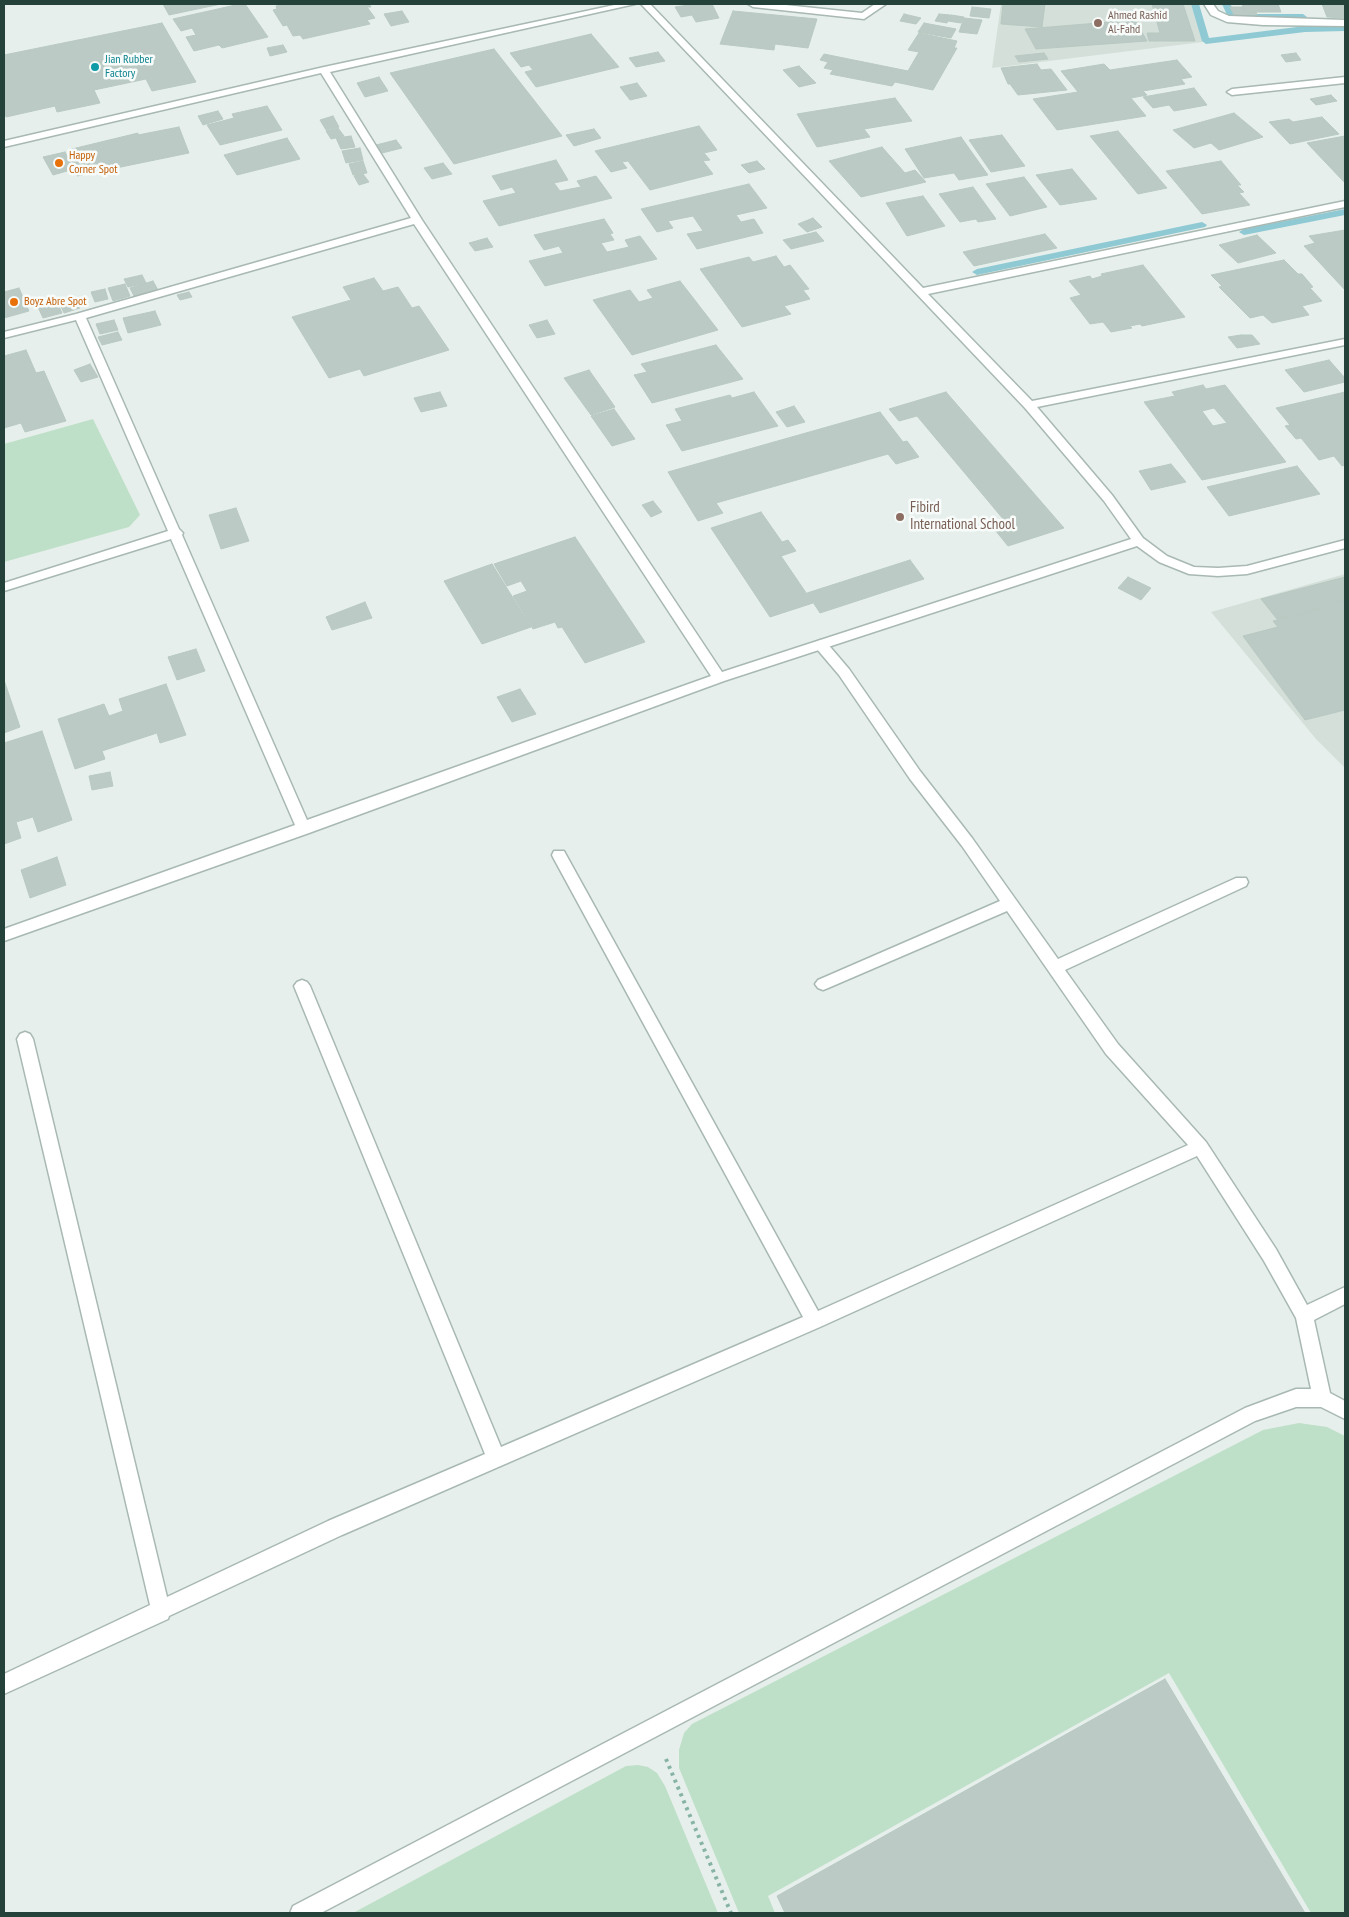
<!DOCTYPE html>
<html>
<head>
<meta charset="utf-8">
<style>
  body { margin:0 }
  #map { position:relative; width:1349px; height:1917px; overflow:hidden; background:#e6efeb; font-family:"PT Sans Narrow",sans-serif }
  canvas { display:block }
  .frame { position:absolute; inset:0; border:5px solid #24423a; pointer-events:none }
</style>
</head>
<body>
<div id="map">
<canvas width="1349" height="1917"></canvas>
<div class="frame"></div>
</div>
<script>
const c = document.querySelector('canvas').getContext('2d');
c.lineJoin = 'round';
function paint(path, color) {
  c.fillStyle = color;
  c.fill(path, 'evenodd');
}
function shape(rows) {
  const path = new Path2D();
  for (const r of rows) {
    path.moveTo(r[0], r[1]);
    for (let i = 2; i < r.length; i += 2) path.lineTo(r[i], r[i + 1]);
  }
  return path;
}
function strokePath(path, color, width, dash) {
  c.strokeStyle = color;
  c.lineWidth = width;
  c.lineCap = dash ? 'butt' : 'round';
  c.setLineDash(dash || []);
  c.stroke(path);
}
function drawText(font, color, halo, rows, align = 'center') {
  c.font = font + ' "PT Sans Narrow",sans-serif';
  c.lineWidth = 5;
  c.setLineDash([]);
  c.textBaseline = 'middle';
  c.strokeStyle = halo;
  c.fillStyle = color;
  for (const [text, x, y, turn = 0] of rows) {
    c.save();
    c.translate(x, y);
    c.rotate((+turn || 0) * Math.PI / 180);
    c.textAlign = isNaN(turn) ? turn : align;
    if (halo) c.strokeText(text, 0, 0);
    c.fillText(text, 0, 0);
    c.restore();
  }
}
paint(shape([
  [1001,4,1191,4,1203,42,992,68],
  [1345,574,1345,768,1316,739,1211,612]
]), '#d4dfda');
paint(shape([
  [93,419,140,515,129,527,4,562,4,444],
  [1299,1423,1327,1427,1345,1436,1345,1913,1311,1913,1169,1673,768,1896,775,1913,739,1913,679,1768,679,1750,684,1733,692,1724,1263,1430],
  [638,1765,648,1767,657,1773,665,1786,718,1913,353,1913,626,1766]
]), '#bfe0c8');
paint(shape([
  [1191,4,1199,4,1209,38,1305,26,1345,26,1345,31,1305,32,1206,44,1202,41,1191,4],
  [1222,4,1230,4,1237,14,1303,14,1307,17,1303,20,1235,19,1227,15,1222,4],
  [1345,209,1345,215,1244,235,1239,232,1244,229,1345,209],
  [1202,222,1207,225,1205,227,977,275,972,272,977,269,1202,222]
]), '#8ec9d4');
const building = shape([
  [163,4,221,4,169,15,163,4],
  [240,4,245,4,268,37,222,48,219,45,194,51,186,37,196,35,192,28,181,31,173,19,240,4],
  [285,4,369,4,371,7,367,7,375,18,367,20,370,24,303,39,300,35,293,36,287,25,283,26,273,10,277,9,276,6,285,4],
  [696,4,712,4,719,18,696,22,692,15,681,17,675,7,696,4],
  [1003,4,1045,4,1042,27,1001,24,1003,4],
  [1152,4,1183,4,1195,41,1149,41,1147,33,1160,33,1152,4],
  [1242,4,1286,4,1278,4,1281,12,1245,12,1242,4],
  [1322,4,1345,4,1345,18,1327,17,1322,4],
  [972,7,991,9,989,18,970,16,972,7],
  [1230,7,1243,7,1245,12,1256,12,1257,15,1234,15,1230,7],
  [402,11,409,22,391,26,384,14,402,11],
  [733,11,817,19,808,48,775,44,774,50,720,44,733,11],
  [904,14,921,18,916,24,900,21,904,14],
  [939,14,950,15,947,23,935,21,939,14],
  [951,15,964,17,961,23,948,21,951,15],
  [964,18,982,20,977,34,959,32,964,18],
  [1135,20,1147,41,1036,49,1025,29,1135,20],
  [162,23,196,82,152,91,146,79,94,90,100,103,57,112,55,106,6,117,4,111,4,55,162,23],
  [924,23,956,29,951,38,918,32,924,23],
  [919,33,957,41,954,48,957,48,933,90,895,82,892,86,830,74,833,70,824,68,828,62,820,60,824,54,908,71,919,52,908,50,919,33],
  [591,34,619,67,536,87,525,72,533,70,529,65,521,67,510,53,591,34],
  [283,45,287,52,270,56,267,48,283,45],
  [494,49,562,136,454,164,390,73,494,49],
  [658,52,665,61,636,67,629,58,658,52],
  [1044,53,1048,59,1019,62,1015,56,1044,53],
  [1296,53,1301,60,1286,62,1281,55,1296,53],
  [1177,60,1192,77,1181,79,1185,84,1143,91,1147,95,1131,98,1146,116,1057,130,1033,99,1078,92,1061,71,1104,64,1110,70,1177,60],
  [1037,64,1041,70,1051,69,1067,90,1018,95,1010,84,1008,84,1001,68,1037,64],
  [799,66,816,83,799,87,783,70,799,66],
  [379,77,388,91,365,97,357,83,379,77],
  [637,83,647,96,630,100,620,87,637,83],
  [1194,88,1207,105,1174,111,1169,105,1153,108,1143,97,1194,88],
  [1331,95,1337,101,1316,105,1310,99,1331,95],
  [895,98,912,121,864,129,870,137,817,147,797,114,895,98],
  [267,106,282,130,220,145,207,125,234,118,232,114,267,106],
  [218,111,223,119,203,125,198,116,218,111],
  [1234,113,1263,137,1219,150,1211,143,1194,148,1173,130,1234,113],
  [333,116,339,127,326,130,320,120,333,116],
  [1322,117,1339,134,1290,144,1269,122,1289,119,1293,122,1322,117],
  [699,126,717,150,704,153,710,160,703,161,713,174,650,190,628,161,622,162,627,168,611,172,595,151,699,126],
  [179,127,189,153,77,176,68,150,138,133,138,135,179,127],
  [338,128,344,136,331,139,326,131,338,128],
  [594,129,601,138,581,144,574,146,566,135,594,129],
  [1118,131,1167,188,1138,194,1090,136,1118,131],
  [1002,135,1025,166,991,172,969,140,1002,135],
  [351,136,355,147,341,149,336,138,351,136],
  [1345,136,1345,183,1307,143,1345,136],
  [961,137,988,175,959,180,954,173,924,178,905,149,961,137],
  [287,138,300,159,237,175,224,155,287,138],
  [396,140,402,148,382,153,376,145,396,140],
  [882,147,905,173,915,170,926,182,861,197,829,161,882,147],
  [360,148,363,160,346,163,342,151,360,148],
  [65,152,74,169,53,175,43,157,65,152],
  [556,160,568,180,554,183,560,191,581,187,577,181,596,176,612,198,499,226,483,201,516,193,512,187,501,190,492,176,556,160],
  [363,161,367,173,353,175,349,164,363,161],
  [757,161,765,169,749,173,741,165,757,161],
  [1221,161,1241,185,1237,185,1244,192,1239,193,1250,205,1202,214,1166,171,1221,161],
  [443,163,452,174,432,179,424,168,443,163],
  [1072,169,1097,199,1060,205,1036,175,1072,169],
  [363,174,369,182,359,185,354,176,363,174],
  [1024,177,1047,207,1010,216,986,184,1024,177],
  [749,184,767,208,736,215,741,222,754,219,763,233,697,249,687,234,703,231,693,216,668,221,673,228,657,232,641,209,749,184],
  [973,187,996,219,978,222,976,219,960,222,939,194,973,187],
  [923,196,945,226,907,236,886,203,923,196],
  [813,218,822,227,807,232,798,224,813,218],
  [604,219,613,233,610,234,614,240,601,243,607,252,629,247,625,240,640,236,657,259,545,286,529,261,563,253,559,246,544,250,534,235,604,219],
  [1345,230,1345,290,1304,246,1315,243,1309,236,1345,230],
  [816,232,824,241,791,249,783,240,816,232],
  [1045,234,1057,248,974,266,963,252,1045,234],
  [1257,235,1276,253,1238,263,1219,245,1257,235],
  [487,238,493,247,475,251,469,243,487,238],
  [776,256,784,267,790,265,809,289,803,290,810,299,784,306,791,314,742,327,700,269,749,257,753,262,776,256],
  [1284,260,1298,274,1302,274,1313,287,1310,288,1322,301,1302,306,1309,315,1272,323,1263,315,1250,318,1219,287,1222,286,1211,275,1284,260],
  [1143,265,1185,317,1142,326,1140,324,1130,326,1132,328,1111,332,1103,322,1090,324,1070,298,1081,295,1069,281,1090,276,1092,279,1102,276,1101,274,1143,265],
  [142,275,146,283,128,287,124,279,142,275],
  [374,278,383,291,398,287,412,308,419,306,449,350,364,376,360,369,329,378,292,317,351,300,343,287,374,278],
  [153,281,158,290,134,296,130,288,153,281],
  [680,281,718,330,632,355,593,300,630,290,639,302,653,298,647,290,680,281],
  [125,284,130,296,113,301,108,288,125,284],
  [19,288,29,311,4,318,4,292,19,288],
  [105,289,108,299,95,302,91,292,105,289],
  [189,292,192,297,180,300,177,295,189,292],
  [76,299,80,308,64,313,60,304,76,299],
  [57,302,62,313,43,318,38,307,57,302],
  [155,311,161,325,128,333,123,318,155,311],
  [114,320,118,330,100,334,96,324,114,320],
  [547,320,555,334,537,338,529,325,547,320],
  [118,332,122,340,102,345,98,337,118,332],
  [1241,335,1252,335,1260,344,1237,348,1228,337,1241,335],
  [716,345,743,379,652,403,634,375,647,372,641,364,716,345],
  [26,350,36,373,44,371,66,421,25,432,21,423,4,428,4,356,26,350],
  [1329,360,1345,378,1345,382,1304,392,1285,370,1329,360],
  [90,364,98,377,81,382,74,370,90,364],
  [589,370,615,407,591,415,564,378,589,370],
  [1203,385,1206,389,1225,385,1286,462,1202,480,1144,402,1175,396,1172,392,1203,385],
  [1214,408,1227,423,1213,426,1202,411,1214,408],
  [440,392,447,406,421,412,414,398,440,392],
  [754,392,778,426,682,451,666,425,682,421,675,409,730,395,732,398,754,392],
  [946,392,1064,528,1008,546,995,530,1009,526,917,416,899,421,889,409,946,392],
  [1345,392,1345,465,1342,466,1334,456,1319,460,1301,438,1296,439,1285,426,1290,425,1276,408,1345,392],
  [794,406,805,422,787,427,776,412,794,406],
  [614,409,635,439,612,446,591,416,614,409],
  [880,412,903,442,907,441,919,457,896,464,888,454,716,503,723,513,698,521,668,472,880,412],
  [1171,464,1186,482,1151,490,1139,471,1171,464],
  [1297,466,1320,494,1229,516,1207,487,1297,466],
  [653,501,662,512,651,517,642,505,653,501],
  [236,508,249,541,221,549,209,515,236,508],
  [761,512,782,542,788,540,796,551,781,556,813,603,770,617,711,528,761,512],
  [575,537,645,642,585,663,562,627,558,628,555,622,533,629,513,596,527,591,521,581,507,586,494,564,575,537],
  [910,560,924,579,820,613,807,593,910,560],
  [492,564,531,627,482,644,444,581,492,564],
  [1128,577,1151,588,1141,600,1118,588,1128,577],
  [1345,577,1345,601,1277,619,1261,599,1345,577],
  [365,602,372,618,332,630,326,617,365,602],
  [1345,602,1345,710,1305,720,1243,636,1278,627,1273,621,1345,602],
  [196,649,205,671,177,680,168,657,196,649],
  [4,680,20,727,4,733,4,680],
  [166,684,186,735,160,743,157,733,102,751,105,759,75,769,58,719,104,704,109,716,123,711,119,699,166,684],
  [520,689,536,714,512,722,497,697,520,689],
  [42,731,72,820,38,832,33,817,16,822,21,838,4,844,4,743,42,731],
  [110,772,113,786,92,790,89,776,110,772],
  [57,857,66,885,30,898,21,870,57,857],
  [1165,1679,1305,1913,785,1913,777,1896,1165,1679]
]);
paint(building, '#bbcac4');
strokePath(building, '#b8c9c2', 1);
const service = shape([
  [1345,77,1345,83,1232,95,1227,92,1232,89,1345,77],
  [821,640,826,642,849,669,920,771,972,838,1058,959,1236,878,1246,878,1248,882,1246,886,1065,970,1118,1044,1206,1142,1276,1249,1307,1305,1345,1287,1345,1304,1314,1320,1330,1393,1345,1401,1345,1419,1321,1407,1296,1407,1255,1421,321,1913,290,1913,293,1906,1245,1408,1296,1389,1311,1389,1296,1318,1264,1261,1197,1156,820,1327,342,1535,169,1616,168,1619,4,1694,4,1674,150,1605,17,1039,20,1034,25,1032,30,1034,33,1039,167,1597,328,1521,485,1454,294,986,297,982,302,980,307,982,310,986,501,1447,803,1317,554,859,552,855,554,851,564,851,818,1311,1188,1145,1106,1054,1007,911,828,988,823,990,818,988,815,984,818,980,1000,901,962,846,910,779,839,675,816,648,814,645,816,642,821,640]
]);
const minor = shape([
  [619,4,635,4,330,72,422,220,722,672,1131,539,1104,501,1025,408,641,4,650,4,923,288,1345,201,1345,207,928,294,1032,401,1345,339,1345,345,1037,407,1112,495,1143,538,1167,556,1194,567,1218,568,1247,566,1345,540,1345,548,1247,574,1218,576,1189,574,1159,562,1137,546,724,681,309,833,4,941,4,929,295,825,171,539,4,591,4,583,168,531,76,320,4,338,4,332,76,314,411,218,321,73,4,147,4,141,324,67,619,4],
  [414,224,711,676,307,820,182,535,183,533,179,529,86,318,414,224],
  [748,4,776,4,862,13,875,4,886,4,864,19,753,7,748,4],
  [1204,4,1213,4,1218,11,1229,16,1345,20,1345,26,1263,25,1227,22,1211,15,1204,4]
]);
strokePath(service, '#a8b8b2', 3);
strokePath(minor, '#a8b8b2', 3);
strokePath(shape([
  [666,1759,731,1913]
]), '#86b3a5', 4, [3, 4.5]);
paint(service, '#fff');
paint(minor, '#fff');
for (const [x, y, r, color] of [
  [1098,23,5,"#8d6e63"],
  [95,67,5,"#0f9aa8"],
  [59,163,5,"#e8710a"],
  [14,302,5,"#e8710a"],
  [900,517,5,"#8d6e63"]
]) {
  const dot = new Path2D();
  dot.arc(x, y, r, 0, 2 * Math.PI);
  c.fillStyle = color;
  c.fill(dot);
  strokePath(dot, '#f7fbf9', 2);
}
drawText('12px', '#785e54', '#f7fbf9', [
  ["Ahmed Rashid",1108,16],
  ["Al-Fahd",1108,30]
], 'left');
drawText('12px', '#0d838f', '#f7fbf9', [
  ["Jian Rubber",105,60],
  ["Factory",105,74]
], 'left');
drawText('12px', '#c56008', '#f7fbf9', [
  ["Happy",69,156],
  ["Corner Spot",69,170],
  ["Boyz Abre Spot",24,302]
], 'left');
drawText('15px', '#785e54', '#f7fbf9', [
  ["Fibird",910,508],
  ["International School",910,525]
], 'left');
</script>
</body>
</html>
